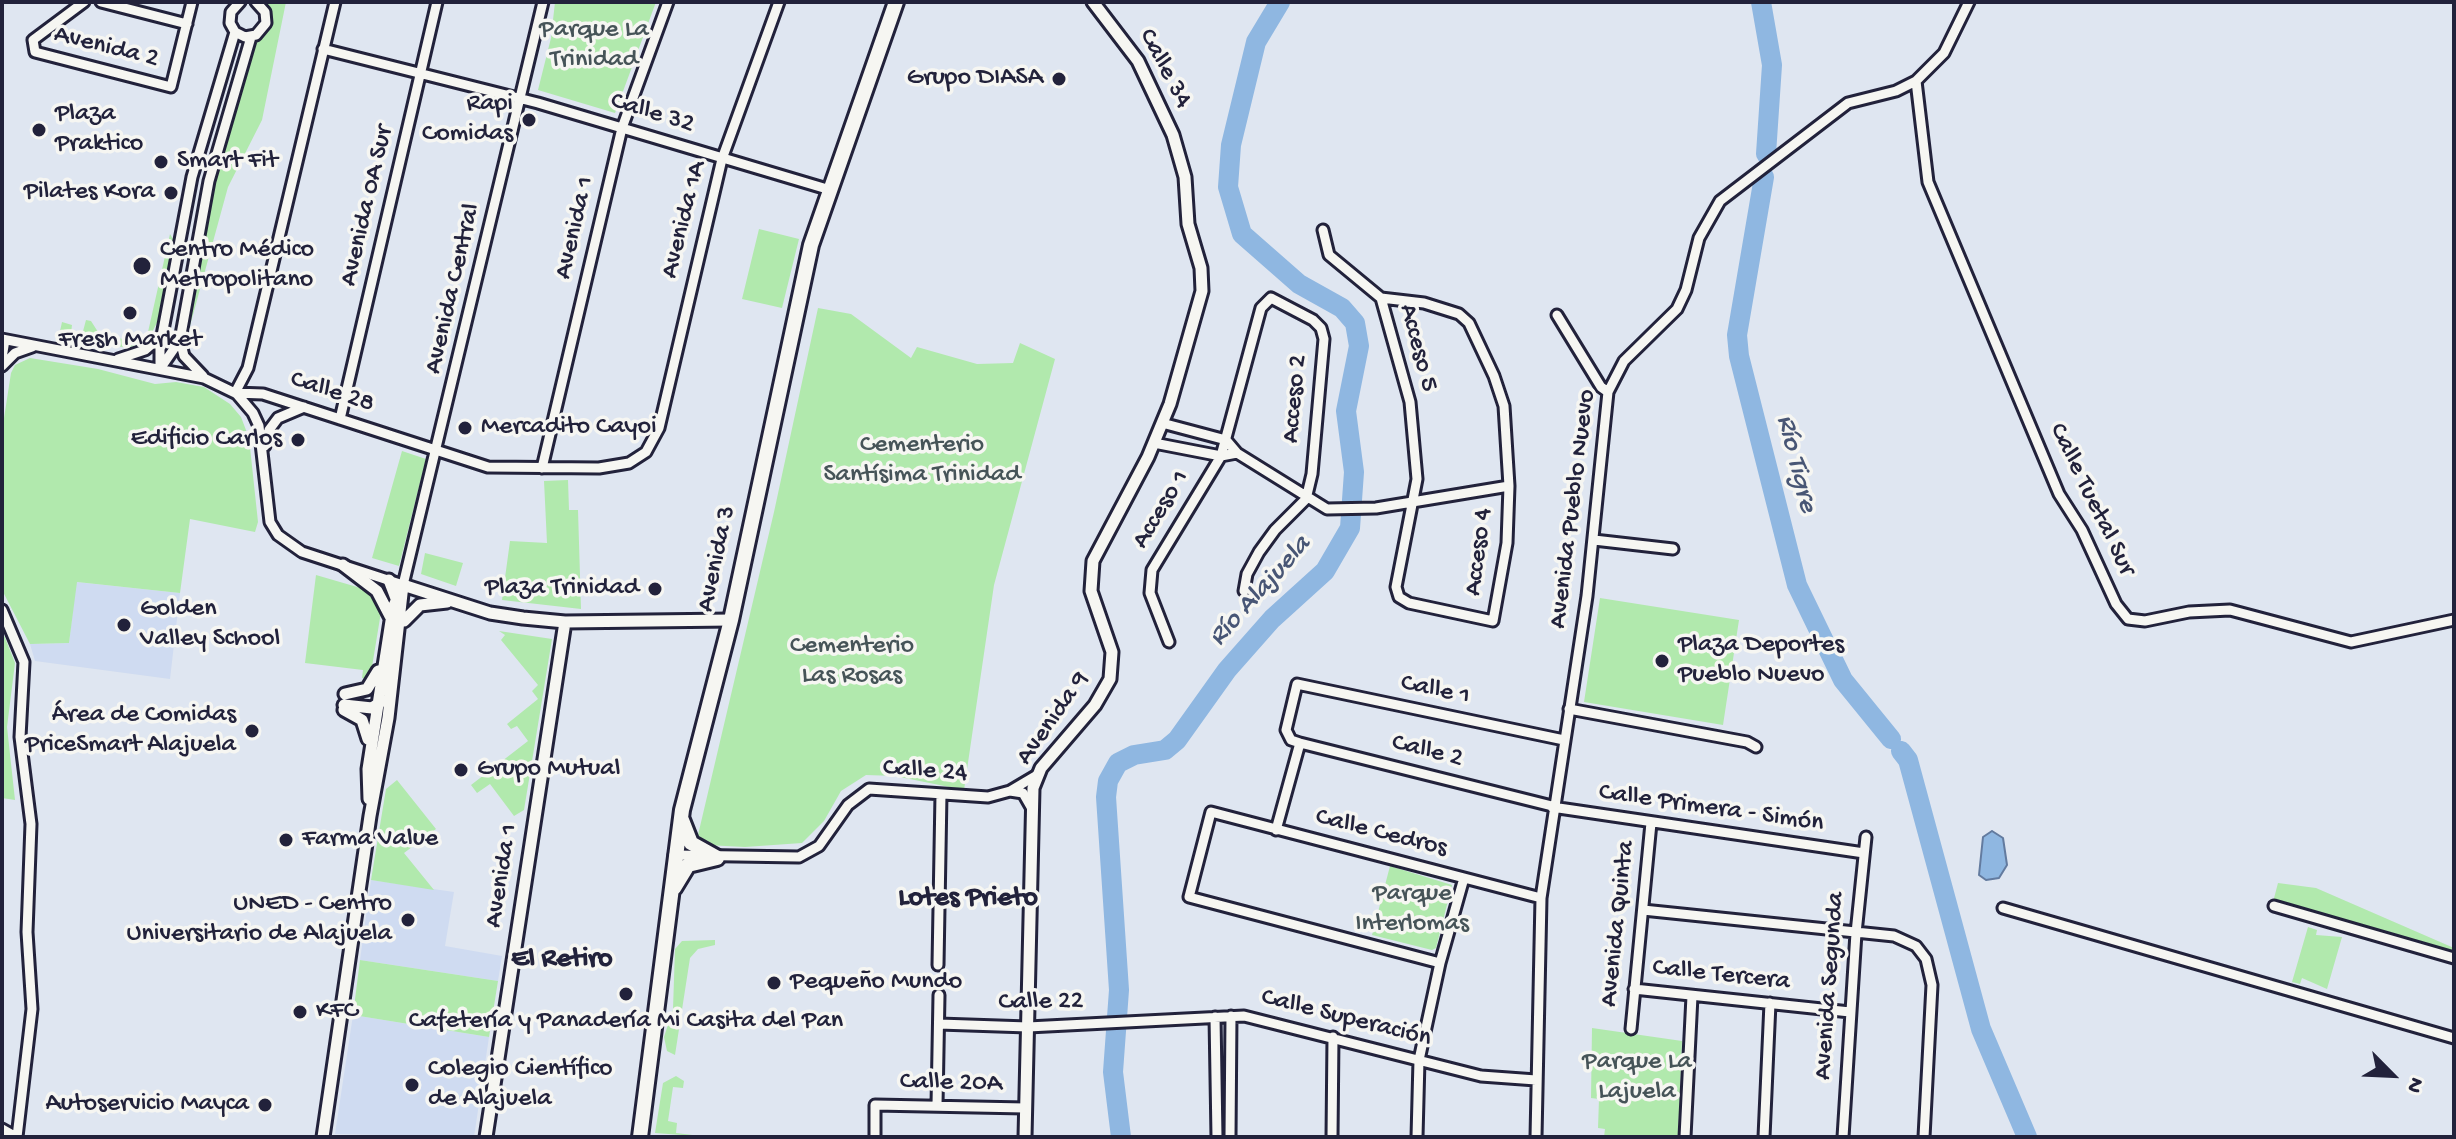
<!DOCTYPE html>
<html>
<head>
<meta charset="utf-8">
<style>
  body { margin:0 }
  #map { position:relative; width:2456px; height:1139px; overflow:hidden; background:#dfe6f1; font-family:"Gochi Hand",sans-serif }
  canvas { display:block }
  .frame { position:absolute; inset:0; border:4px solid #22223b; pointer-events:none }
  .north { position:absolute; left:2352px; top:1035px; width:80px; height:80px; -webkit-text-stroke:6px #f6f6f2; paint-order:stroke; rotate:114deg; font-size:22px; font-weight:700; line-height:32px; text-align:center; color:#22223b }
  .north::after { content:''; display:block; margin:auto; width:28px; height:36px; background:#22223b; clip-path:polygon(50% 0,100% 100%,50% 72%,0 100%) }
</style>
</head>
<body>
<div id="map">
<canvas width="2456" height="1139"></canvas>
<div class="frame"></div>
<div class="north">N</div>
</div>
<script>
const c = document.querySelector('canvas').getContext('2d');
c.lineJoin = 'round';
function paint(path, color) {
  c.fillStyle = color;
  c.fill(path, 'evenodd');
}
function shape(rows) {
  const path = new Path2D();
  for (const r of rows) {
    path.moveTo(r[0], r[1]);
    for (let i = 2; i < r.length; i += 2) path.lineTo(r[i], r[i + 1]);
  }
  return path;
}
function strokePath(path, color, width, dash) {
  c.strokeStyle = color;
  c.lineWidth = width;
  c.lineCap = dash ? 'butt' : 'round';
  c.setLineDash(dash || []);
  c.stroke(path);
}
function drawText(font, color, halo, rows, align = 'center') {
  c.font = font + ' "Gochi Hand",sans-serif';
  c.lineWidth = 7;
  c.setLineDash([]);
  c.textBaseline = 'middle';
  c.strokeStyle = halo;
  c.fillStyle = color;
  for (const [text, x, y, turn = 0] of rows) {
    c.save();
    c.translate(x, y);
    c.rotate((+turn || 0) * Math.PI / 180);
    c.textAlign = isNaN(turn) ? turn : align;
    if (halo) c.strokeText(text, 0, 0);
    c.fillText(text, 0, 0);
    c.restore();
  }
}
paint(shape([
  [76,582,180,593,170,679,35,661,30,644,69,643],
  [371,880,454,892,445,946,502,956,498,981,360,960],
  [353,1015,489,1037,474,1137,335,1134]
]), '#cfdbf1');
paint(shape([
  [263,2,286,2,262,120,228,187,188,333,214,175,254,42,268,29,271,19],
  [555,2,656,2,615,113,538,90,551,38],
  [759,229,799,239,782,308,742,299],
  [170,234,173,239,161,315,148,340,128,348,59,336,62,322,72,325,71,333,82,335,86,320,91,321,100,335,129,340,143,337,148,332],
  [818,308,851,314,911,358,917,347,977,364,1013,363,1020,343,1055,359,994,585,964,790,895,776,866,775,841,791,824,821,802,843,745,847,706,845,698,835,774,512],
  [30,358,98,369,155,384,176,382,204,387,230,404,241,417,249,438,258,522,255,532,190,519,180,593,77,582,69,643,30,644,2,590,2,431,11,373,15,365],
  [402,451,426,459,399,566,372,558],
  [568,480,569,510,578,510,581,609,502,600,510,541,547,543,544,481],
  [425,553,463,563,456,586,421,574],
  [316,575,364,589,378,604,381,612,370,679,362,678,363,670,305,663],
  [1600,598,1739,620,1723,725,1584,702],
  [2,630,15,663,7,727,15,800,2,798],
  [499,631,552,639,524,810,514,816,490,784,477,793,471,785,528,741,517,726,511,729,507,724,538,699,532,691,538,685,501,640,505,635],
  [397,780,436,829,404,853,434,890,371,880,386,789],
  [1390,866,1452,885,1436,948,1432,950,1372,935],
  [2278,883,2316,888,2454,948,2454,953,2273,902],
  [2308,927,2317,930,2316,935,2342,937,2327,989,2302,978,2300,984,2292,982],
  [715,940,715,945,698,949,690,958,675,1055,667,1051,664,1037,673,1009,675,949,682,941],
  [360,960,498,981,489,1037,353,1015],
  [1592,1028,1682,1041,1678,1137,1604,1137,1605,1129,1598,1128,1599,1099,1591,1098],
  [676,1076,684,1081,683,1088,673,1087,668,1121,677,1123,676,1133,709,1137,655,1133,663,1083]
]), '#b1e9ad');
const water = shape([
  [1992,831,2003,838,2007,865,1999,878,1986,880,1979,875,1983,837,1992,831]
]);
paint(water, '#8fb7e1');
strokePath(water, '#637b9f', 2);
strokePath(shape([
  [1761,2,1772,65,1766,154],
  [1764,177,1737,335,1739,356,1797,585,1843,680,1891,739],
  [1901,751,1908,760,1981,1029,2027,1137],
  [1121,1137,1113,1072,1119,990,1106,797,1108,781,1118,763,1134,755,1165,750,1177,740,1227,670,1272,619,1325,571,1350,528,1354,472,1346,411,1359,346,1355,323,1342,308,1299,284,1242,234,1228,187,1231,145,1256,42,1280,2]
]), '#8fb7e1', 20);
const minor = shape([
  [84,2,33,40,35,52,171,87,192,2],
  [101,2,187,24],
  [240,2,231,12,230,23,235,32,245,37,256,35,266,23,265,12,256,2],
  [323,49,538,103,827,189],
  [1916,81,1928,182,2059,494,2082,530,2116,604,2128,619,2145,621,2189,612,2230,610,2351,642,2454,620],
  [1323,230,1329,255,1381,298,1410,402,1417,479,1396,587,1399,597,1409,603,1493,621,1507,543,1509,486,1504,406,1494,376,1469,323,1459,314,1424,303,1381,298],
  [1557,315,1601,387,1608,392],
  [2,339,204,378,235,393,263,394,488,467,599,468,629,463,646,452,659,428,722,159,779,2],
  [180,340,184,356,203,376],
  [2,358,5,340],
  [118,359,145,350,160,337],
  [2,366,15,353,32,347],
  [160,369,180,340,209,181,251,37],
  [160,369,160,346,192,177,235,32],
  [235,393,248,368,335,2],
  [236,393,253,413,259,426,270,522,278,535,302,552,403,585,543,2],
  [340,419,437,2],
  [1154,443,1221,456,1237,453,1226,440,1162,423],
  [265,446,269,430,278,418,304,407],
  [1237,453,1327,509,1376,508,1509,486],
  [542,468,622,128,668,2],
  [1594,540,1673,549],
  [2,610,24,662,20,737,31,824,27,932,32,1009,17,1137],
  [1169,642,1150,593,1152,570,1221,456,1261,308,1271,298,1313,320,1321,328,1324,339,1312,474,1306,499,1275,530,1259,552,1247,574,1244,591],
  [1569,709,1747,742,1756,747],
  [1010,791,1023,793,1031,807],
  [1552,806,1300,743,1291,740,1286,730,1297,684,1564,740],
  [1552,807,1864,853],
  [1276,830,1300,743],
  [674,855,799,857,819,846,848,805,869,789,988,797,1010,791,1037,775],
  [2274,906,2454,958],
  [2003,908,2454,1038],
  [1643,910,1894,936,1916,946,1926,959,1932,985,1924,1137],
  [1440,963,1189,897,1211,812,1541,898],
  [938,965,941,794],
  [1634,989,1850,1012],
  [1215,1017,1217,1137],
  [939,1024,1028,1027,1244,1016,1481,1076,1536,1080],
  [1631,1029,1651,823],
  [937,1105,939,995],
  [2,1129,16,1137],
  [875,1137,875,1105,1025,1108],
  [1230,1137,1231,1016],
  [1332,1137,1333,1037],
  [1417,1137,1419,1060,1440,963,1464,878],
  [1536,1137,1541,898,1587,596,1608,392,1624,361,1677,309,1686,290,1699,238,1720,201,1848,103,1896,91,1916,81,1944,53,1969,2],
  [1685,1137,1692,996],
  [1764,1137,1770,1003],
  [1843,1137,1856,933,1866,837]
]);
const tertiary = shape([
  [343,565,377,591,390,616],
  [389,580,397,601],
  [403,585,490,613,523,618,565,622,731,620],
  [404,621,420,605,447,602],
  [345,694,367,689,378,671],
  [344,705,372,708,382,701],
  [344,710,362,720,368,739],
  [369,799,368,769,393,608,400,592],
  [323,1137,370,816,388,718,403,585],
  [486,1137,565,622],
  [1025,1137,1033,788,1041,768,1095,705,1110,679,1112,652,1091,591,1093,561,1148,457,1170,404,1202,291,1201,268,1188,224,1185,177,1173,135,1138,61,1093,2]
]);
const primary = shape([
  [682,820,691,843,716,857],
  [674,888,688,865,717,858],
  [640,1137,682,810,731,620,811,245,896,2]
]);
strokePath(minor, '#22223b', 15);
strokePath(tertiary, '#22223b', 17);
strokePath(primary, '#22223b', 20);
strokePath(minor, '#f6f6f2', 9);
strokePath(tertiary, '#f6f6f2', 11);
strokePath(primary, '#f6f6f2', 14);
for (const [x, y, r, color] of [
  [1059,79,8,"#22223b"],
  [529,120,8,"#22223b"],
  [39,130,8,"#22223b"],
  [161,162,8,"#22223b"],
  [171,193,8,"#22223b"],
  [142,266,10,"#22223b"],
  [130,313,8,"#22223b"],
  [465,428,8,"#22223b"],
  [298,440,8,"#22223b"],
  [655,589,8,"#22223b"],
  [124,625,8,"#22223b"],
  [1662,661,8,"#22223b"],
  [252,731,8,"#22223b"],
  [461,770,8,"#22223b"],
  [286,840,8,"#22223b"],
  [408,920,8,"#22223b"],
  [774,983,8,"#22223b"],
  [626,994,8,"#22223b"],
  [300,1012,8,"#22223b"],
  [412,1085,8,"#22223b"],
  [265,1105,8,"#22223b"]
]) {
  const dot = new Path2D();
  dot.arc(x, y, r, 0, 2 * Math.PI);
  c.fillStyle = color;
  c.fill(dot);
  strokePath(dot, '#f6f6f2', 3);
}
drawText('26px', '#465458', '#f6f6f2', [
  ["Parque La",594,31],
  ["Trinidad",594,61],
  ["Cementerio",922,446],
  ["Santísima Trinidad",922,476],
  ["Cementerio",852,647],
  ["Las Rosas",852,677],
  ["Parque",1412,895],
  ["Interlomas",1412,925],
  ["Parque La",1637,1063],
  ["Lajuela",1637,1093]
]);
drawText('26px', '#22223b', '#f6f6f2', [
  ["Avenida 2",106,48,14],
  ["Calle 34",1164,69,62],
  ["Calle 32",652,114,17],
  ["Avenida 0A Sur",368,206,-77],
  ["Avenida 1A",685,220,-76],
  ["Avenida 1",576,228,-77],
  ["Avenida Central",454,289,-77],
  ["Acceso 5",1417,348,75],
  ["Calle 28",332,393,18],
  ["Acceso 2",1296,399,-85],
  ["Calle Tuetal Sur",2091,500,64],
  ["Avenida Pueblo Nuevo",1574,509,-83],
  ["Acceso 1",1162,510,-59],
  ["Acceso 4",1480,552,-83],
  ["Avenida 3",718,559,-78],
  ["Calle 1",1435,691,12],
  ["Avenida 9",1054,719,-55],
  ["Calle 2",1427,752,14],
  ["Calle 24",925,772,4],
  ["Calle Primera - Simón",1711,809,8],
  ["Calle Cedros",1381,834,14],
  ["Avenida 1",503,876,-81],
  ["Avenida Quinta",1619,924,-84],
  ["Calle Tercera",1721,976,6],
  ["Avenida Segunda",1831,986,-86],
  ["Calle 22",1041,1003,-1],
  ["Calle Superación",1346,1019,14],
  ["Calle 20A",951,1084,1]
]);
drawText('26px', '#22223b', '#f6f6f2', [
  ["Grupo DIASA",1043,79,"right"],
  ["Rapi",513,105,"right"],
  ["Comidas",513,135,"right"],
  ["Plaza",55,115],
  ["Praktico",55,145],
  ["Smart Fit",177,162],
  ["Pilates Kora",155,193,"right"],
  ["Centro Médico",160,251],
  ["Metropolitano",160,281],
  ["Fresh Market",130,341,"center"],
  ["Mercadito Cayoi",481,428],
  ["Edificio Carlos",282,440,"right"],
  ["Plaza Trinidad",639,589,"right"],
  ["Golden",140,610],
  ["Valley School",140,640],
  ["Plaza Deportes",1678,646],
  ["Pueblo Nuevo",1678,676],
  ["Área de Comidas",236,716,"right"],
  ["PriceSmart Alajuela",236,746,"right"],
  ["Grupo Mutual",477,770],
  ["Farma Value",302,840],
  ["UNED - Centro",392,905,"right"],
  ["Universitario de Alajuela",392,935,"right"],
  ["Pequeño Mundo",790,983],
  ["KFC",316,1012],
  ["Cafetería y Panadería Mi Casita del Pan",626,1022,"center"],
  ["Colegio Científico",428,1070],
  ["de Alajuela",428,1100],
  ["Autoservicio Mayca",249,1105,"right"]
], 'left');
drawText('italic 28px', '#485675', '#f6f6f2', [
  ["Río Tigre",1795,464,76],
  ["Río Alajuela",1261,592,-48]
]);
drawText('bold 28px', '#22223b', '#f6f6f2', [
  ["Lotes Prieto",968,900],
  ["El Retiro",562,961]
]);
</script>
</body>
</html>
